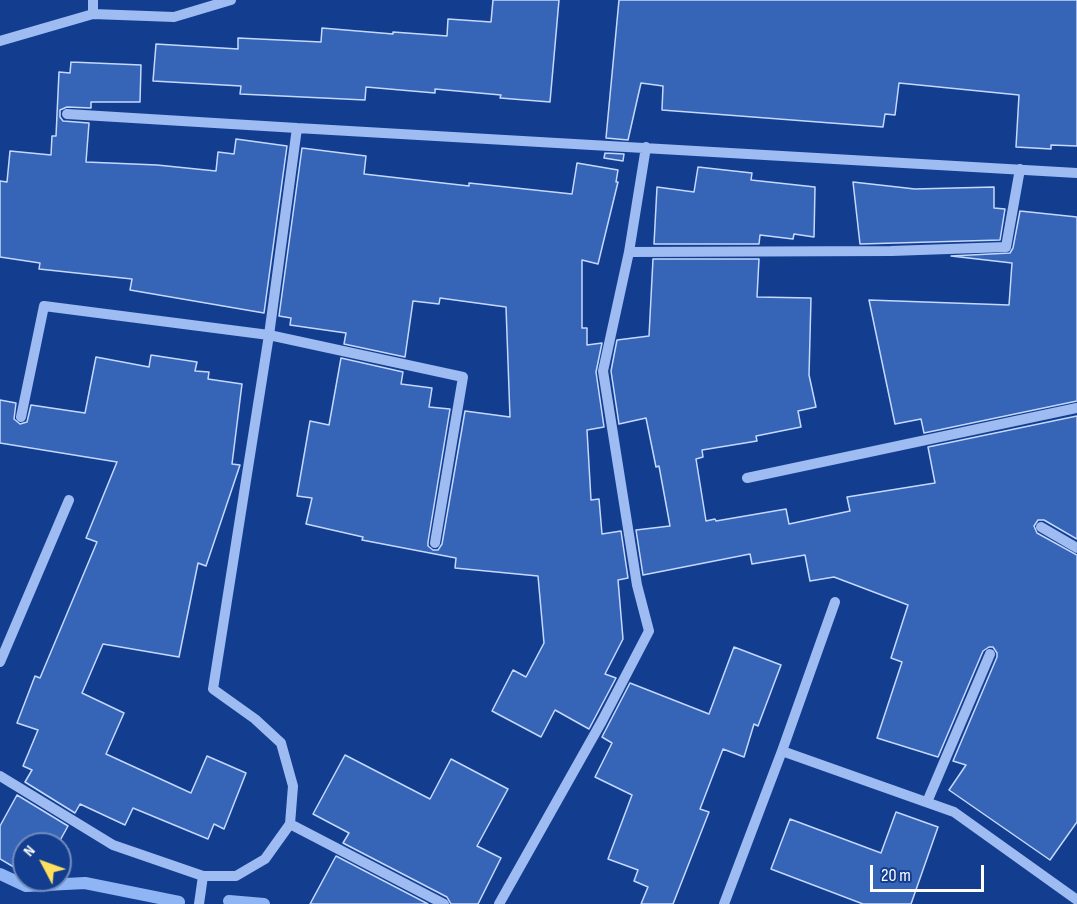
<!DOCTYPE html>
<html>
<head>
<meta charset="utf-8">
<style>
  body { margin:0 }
  #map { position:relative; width:1077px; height:904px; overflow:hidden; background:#133e90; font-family:"Sofia Sans Condensed",sans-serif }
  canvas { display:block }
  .north { position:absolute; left:12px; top:832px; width:60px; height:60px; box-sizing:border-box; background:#133e90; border:2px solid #718bbc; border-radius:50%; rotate:311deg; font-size:16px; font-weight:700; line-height:24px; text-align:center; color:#fff }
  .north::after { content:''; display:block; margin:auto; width:21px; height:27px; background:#ffe05e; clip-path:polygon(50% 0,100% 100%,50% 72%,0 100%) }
  .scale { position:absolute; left:870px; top:865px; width:114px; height:27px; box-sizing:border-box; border:3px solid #fff; border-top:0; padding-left:8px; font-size:18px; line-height:21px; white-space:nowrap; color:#fff; -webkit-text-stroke:4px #133e90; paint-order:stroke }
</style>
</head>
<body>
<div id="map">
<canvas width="1077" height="904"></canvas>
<div class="north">N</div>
<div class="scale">20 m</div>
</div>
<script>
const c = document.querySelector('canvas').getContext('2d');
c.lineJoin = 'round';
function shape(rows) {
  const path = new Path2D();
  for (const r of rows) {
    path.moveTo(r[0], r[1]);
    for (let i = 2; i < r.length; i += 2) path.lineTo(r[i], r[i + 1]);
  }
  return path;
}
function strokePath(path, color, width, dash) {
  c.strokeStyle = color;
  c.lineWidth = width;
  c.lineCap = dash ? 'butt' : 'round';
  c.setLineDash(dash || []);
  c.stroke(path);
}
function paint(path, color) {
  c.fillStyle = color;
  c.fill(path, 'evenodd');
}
strokePath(shape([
  [0,874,26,886,85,883,179,902],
  [229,901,264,904]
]), '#90b5f5', 12);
const building = shape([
  [493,0,559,0,550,102,500,98,501,95,435,89,435,93,366,87,365,100,240,94,241,86,153,81,156,44,238,49,238,38,321,42,322,28,393,34,393,32,447,36,448,19,491,22,493,0],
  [619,0,1077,0,1077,146,1051,145,1051,149,1016,147,1019,95,899,83,895,115,885,114,883,127,662,110,663,86,641,83,628,140,606,138,619,0],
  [71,62,141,65,140,102,91,102,91,108,67,107,60,110,60,117,63,121,89,123,86,162,157,165,216,171,218,152,234,154,236,139,287,146,264,313,130,290,132,279,39,269,40,263,0,257,0,181,7,182,10,151,51,155,52,136,56,136,59,72,70,73,71,62],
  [302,148,366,156,364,174,469,186,469,183,572,194,577,163,618,170,616,182,618,182,598,264,582,260,582,328,587,328,587,345,602,343,596,372,604,427,587,430,591,500,599,499,602,534,621,531,628,578,618,580,623,639,605,674,616,678,589,729,555,710,541,737,492,711,513,670,526,677,544,643,538,576,455,568,456,558,362,540,363,537,306,524,312,498,297,496,310,421,329,425,341,358,403,372,401,384,432,388,429,407,450,409,428,542,428,546,433,550,438,550,442,544,465,411,510,417,506,307,440,298,439,304,413,301,405,357,344,344,346,333,290,325,291,318,279,316,302,148],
  [605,153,624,154,623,161,604,158,605,153],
  [698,167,752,173,751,180,815,187,814,237,794,234,793,239,760,235,759,244,654,244,657,187,694,192,698,167],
  [853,182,915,189,994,187,994,208,1005,209,1000,240,860,244,853,182],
  [1020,211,1077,217,1077,401,924,433,921,419,895,424,869,300,1009,305,1012,263,951,256,1010,253,1013,248,1020,211],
  [653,259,759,259,757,297,811,298,809,375,816,407,798,411,801,427,756,436,757,441,702,450,703,457,696,459,706,521,715,519,716,521,786,509,789,524,850,511,847,497,935,483,928,447,1077,416,1077,539,1044,520,1038,520,1034,526,1037,533,1077,555,1077,822,1050,860,949,790,966,765,953,761,997,657,997,653,993,647,989,647,983,651,938,757,877,738,902,662,891,658,908,605,834,577,810,581,805,555,752,564,750,554,643,575,636,530,670,526,659,466,656,467,646,418,619,424,611,371,617,340,649,336,653,259],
  [151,355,197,362,195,371,209,372,208,379,242,384,232,464,240,465,206,566,198,563,179,657,103,644,82,693,124,713,106,754,191,793,207,756,246,773,224,829,214,824,208,839,133,808,125,825,80,804,75,813,25,782,32,770,23,766,38,730,17,723,35,676,40,678,97,542,86,538,117,462,0,443,0,400,16,403,14,419,20,424,27,422,31,405,85,413,96,357,149,367,151,355],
  [734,647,781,665,758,726,754,724,744,757,723,749,700,809,709,812,673,904,641,904,648,887,634,881,638,870,608,859,632,795,595,777,612,743,602,737,630,683,709,714,734,647],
  [345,755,430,799,451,759,508,789,477,846,501,858,478,904,451,904,447,897,343,843,349,833,313,814,345,755],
  [17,795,68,826,58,844,24,844,24,873,0,859,0,826,17,795],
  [896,812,938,827,911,904,863,904,771,869,790,819,881,853,896,812],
  [336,856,428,904,310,904,336,856]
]);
paint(building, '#3664b7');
strokePath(building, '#c5d9fd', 1.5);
strokePath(shape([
  [93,14,93,0],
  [0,41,93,14,174,17,231,0],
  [67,114,297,128],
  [629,252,891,251,1006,247,1020,169],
  [21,417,44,306,269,335,463,377,435,543],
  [747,478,1077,408],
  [1041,527,1077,548],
  [0,662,69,500],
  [782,751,954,812,1077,900],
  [0,776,113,845,203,876],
  [927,802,990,654],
  [290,824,444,904],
  [199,904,203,876,236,876,265,859,290,824,293,786,281,743,255,719,213,689,269,335,297,128,1077,173],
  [499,904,602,721,649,631,637,585,603,371,629,252,646,147],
  [724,904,782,751,835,602]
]), '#9ebcf2', 10);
</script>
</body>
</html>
